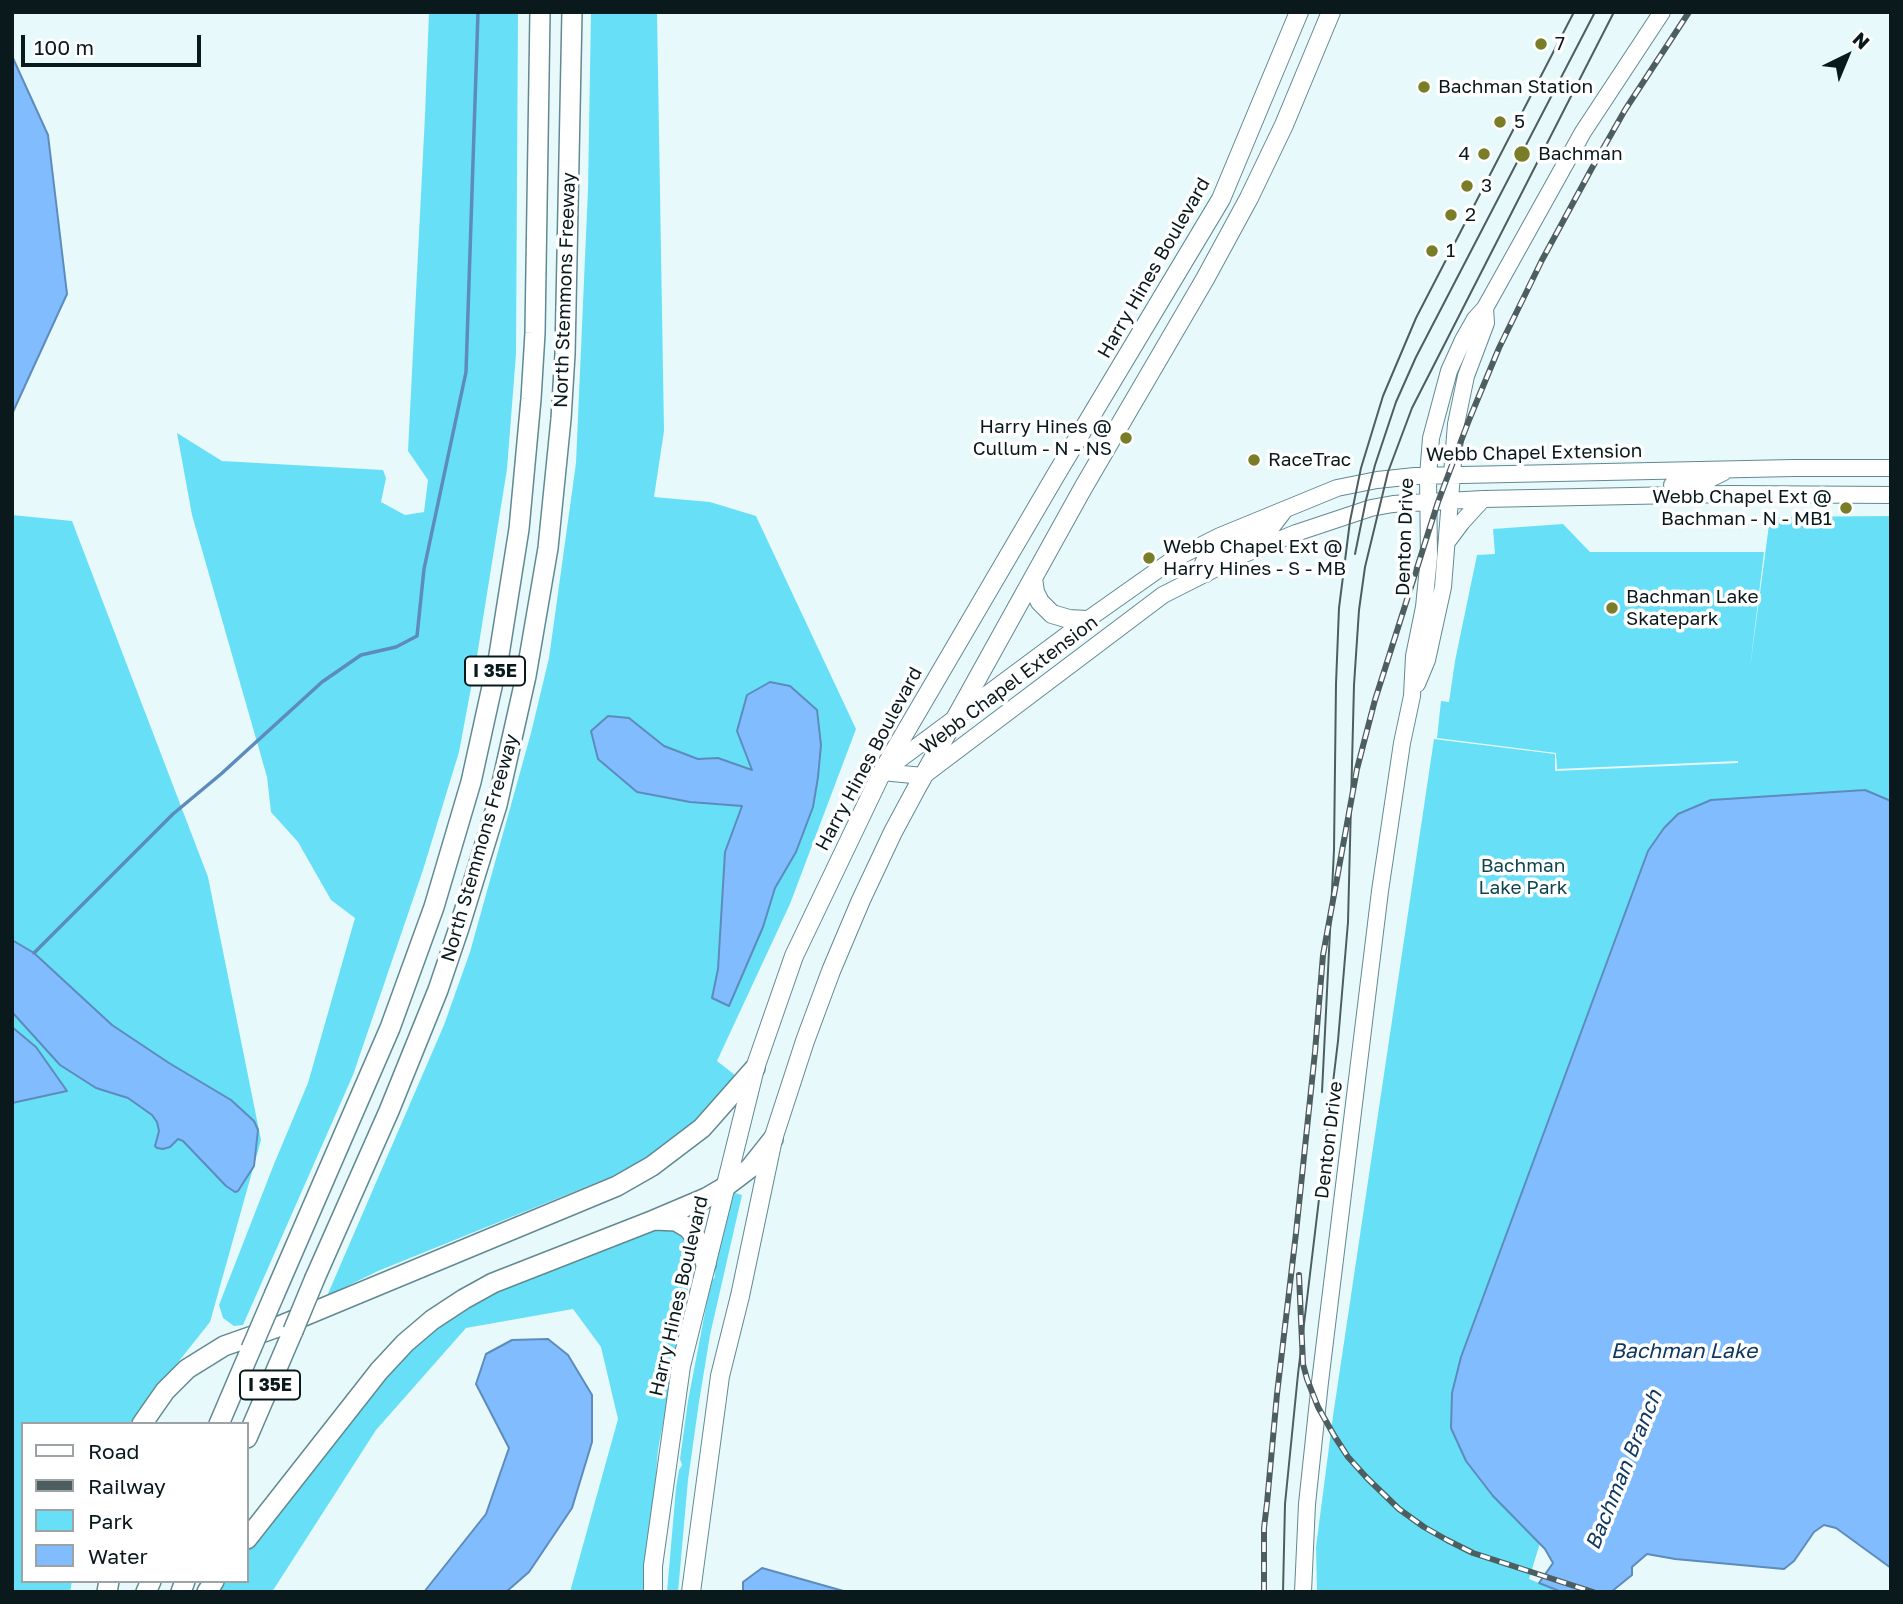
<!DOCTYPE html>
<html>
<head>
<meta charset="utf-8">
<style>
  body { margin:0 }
  #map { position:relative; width:1903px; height:1604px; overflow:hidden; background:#e8f9fc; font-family:"Golos Text",sans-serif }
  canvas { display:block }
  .frame { position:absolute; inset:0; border:14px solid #09191c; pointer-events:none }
  .legend { position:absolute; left:21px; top:1422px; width:228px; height:161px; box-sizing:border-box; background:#fff; border:2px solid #9da3a4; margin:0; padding:9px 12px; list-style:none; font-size:21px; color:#09191c }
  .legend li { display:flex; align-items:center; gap:14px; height:35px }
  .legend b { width:35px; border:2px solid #9da3a4 }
  .north { position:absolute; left:1812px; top:21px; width:70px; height:70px; -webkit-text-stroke:5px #fff; paint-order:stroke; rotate:43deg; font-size:19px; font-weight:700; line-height:28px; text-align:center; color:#09191c }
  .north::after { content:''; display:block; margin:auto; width:24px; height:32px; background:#09191c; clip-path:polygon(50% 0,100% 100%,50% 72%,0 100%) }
  .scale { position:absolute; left:21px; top:35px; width:180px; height:32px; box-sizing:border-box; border:4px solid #09191c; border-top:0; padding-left:9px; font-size:21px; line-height:24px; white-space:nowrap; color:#09191c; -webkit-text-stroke:5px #fff; paint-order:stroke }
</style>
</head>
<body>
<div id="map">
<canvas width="1903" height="1604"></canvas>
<div class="frame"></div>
<ul class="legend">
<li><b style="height:9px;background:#fff"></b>Road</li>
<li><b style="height:9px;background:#4d5e61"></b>Railway</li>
<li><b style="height:19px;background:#67e0f7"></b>Park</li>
<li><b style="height:19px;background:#81bcff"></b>Water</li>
</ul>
<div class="north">N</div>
<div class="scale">100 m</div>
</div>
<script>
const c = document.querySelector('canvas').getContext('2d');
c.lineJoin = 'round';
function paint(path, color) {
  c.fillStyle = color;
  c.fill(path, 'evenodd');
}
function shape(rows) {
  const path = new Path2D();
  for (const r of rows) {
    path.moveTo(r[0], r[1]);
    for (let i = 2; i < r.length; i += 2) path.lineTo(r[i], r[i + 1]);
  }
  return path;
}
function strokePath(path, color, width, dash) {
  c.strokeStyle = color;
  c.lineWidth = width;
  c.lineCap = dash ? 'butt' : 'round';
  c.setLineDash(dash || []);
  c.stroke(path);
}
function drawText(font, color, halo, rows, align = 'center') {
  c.font = font + ' "Golos Text",sans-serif';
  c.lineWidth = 7;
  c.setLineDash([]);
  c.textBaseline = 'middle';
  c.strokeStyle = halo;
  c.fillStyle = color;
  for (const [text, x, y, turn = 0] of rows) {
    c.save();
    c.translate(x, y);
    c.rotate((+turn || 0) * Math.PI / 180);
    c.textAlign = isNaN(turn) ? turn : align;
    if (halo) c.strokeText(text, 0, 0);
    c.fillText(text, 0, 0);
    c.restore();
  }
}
paint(shape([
  [429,12,518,12,516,354,507,469,477,656,459,752,423,870,353,1075,243,1325,234,1326,223,1318,219,1305,274,1164,308,1083,355,918,331,900,298,842,271,812,267,777,192,515,177,433,222,461,383,470,386,478,381,502,405,515,424,512,428,480,408,451,425,115],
  [591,12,657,12,664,431,654,497,710,502,756,516,856,729,790,904,717,1061,735,1075,702,1118,635,1167,378,1271,327,1296,444,1025,470,952,531,733,549,658,576,463,588,189],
  [12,515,72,521,208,877,261,1140,210,1322,129,1424,23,1424,23,1581,72,1581,70,1592,12,1592],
  [1891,516,1891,801,1865,790,1678,814,1664,828,1648,851,1461,1357,1452,1393,1452,1428,1466,1461,1540,1543,1529,1579,1562,1592,1317,1592,1316,1547,1333,1416,1434,739,1555,754,1555,771,1738,763,1738,761,1557,769,1556,753,1437,738,1441,701,1449,702,1455,661,1477,555,1495,554,1493,529,1563,524,1590,552,1764,552,1750,668,1770,517],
  [735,1193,742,1195,710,1335,699,1402,688,1480,678,1592,667,1592,676,1488,679,1470,682,1465,680,1459,688,1401,711,1281,715,1277,714,1270,732,1195],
  [667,1227,683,1233,694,1255,658,1450,646,1592,570,1592,618,1419,601,1347,573,1309,466,1328,376,1430,272,1592,216,1592,223,1581,247,1581,247,1551,392,1369,414,1348,445,1322,493,1294,658,1228]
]), '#67e0f7');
const water = shape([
  [12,56,48,135,67,294,12,414,12,56],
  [770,682,790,686,817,710,821,745,818,777,813,807,796,852,775,888,763,927,729,1006,712,998,718,969,725,852,742,806,690,802,637,792,598,759,591,731,608,716,629,718,664,746,698,759,718,758,752,770,737,731,747,695,770,682],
  [1865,790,1891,801,1891,1568,1836,1528,1824,1525,1814,1532,1794,1561,1784,1569,1675,1559,1647,1554,1632,1567,1632,1575,1611,1592,1562,1592,1539,1583,1553,1563,1545,1549,1493,1496,1466,1461,1451,1428,1452,1393,1461,1357,1648,851,1664,828,1678,814,1711,800,1865,790],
  [12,940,34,953,112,1025,169,1063,231,1100,254,1121,258,1130,254,1166,238,1191,235,1192,226,1186,183,1141,178,1139,170,1147,163,1149,157,1148,155,1146,159,1131,157,1122,152,1115,128,1098,96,1088,60,1065,12,1012,12,940],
  [12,1027,36,1047,67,1091,12,1103,12,1027],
  [548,1339,568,1355,592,1395,592,1442,572,1508,529,1572,506,1592,424,1592,486,1514,509,1448,476,1384,486,1354,512,1340,548,1339],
  [762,1568,847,1592,743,1592,743,1582,762,1568]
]);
paint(water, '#81bcff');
strokePath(water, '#5d8bbb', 2);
strokePath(shape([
  [34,953,173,814,221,774,322,682,361,655,396,647,417,636,424,569,466,372,478,12]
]), '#5d8bbb', 3.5);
const secondary = shape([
  [1672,485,1702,483,1724,472],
  [1447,542,1462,522,1483,499],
  [1206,574,1202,566,1205,559,1271,528,1284,511],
  [1417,684,1427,660,1443,587,1456,424,1466,376,1486,323,1485,308],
  [884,771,1087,620,1172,560,1220,536,1337,488,1377,480,1415,476,1794,468,1891,468],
  [882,772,923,776,1163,595,1242,555,1296,533,1371,508,1393,504,1483,499,1729,494,1891,495],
  [1303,1592,1307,1504,1320,1382,1380,891,1402,743,1412,696,1414,656,1424,607,1429,557,1428,476,1431,438,1449,371,1463,340,1475,319,1485,308,1583,132,1662,12]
]);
const primary = shape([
  [1033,578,1035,592,1040,602,1052,614,1069,619,1087,620],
  [653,1592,653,1566,681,1366,755,1068,794,956,882,772,1057,473,1221,199,1299,12],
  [691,1592,720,1376,740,1296,773,1139,805,1041,831,971,861,900,893,832,915,791,1083,488,1205,279,1249,198,1284,125,1331,12]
]);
const highway = shape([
  [655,1220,676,1221,688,1228,696,1238,706,1264],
  [315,1278,389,1111,438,990,459,928,497,805,526,676,548,548,561,419,565,354,572,12],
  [275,1293,390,1028,434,907,471,782,499,655,519,529,531,399,535,333,540,12],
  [142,1424,165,1391,187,1369,224,1346,275,1328,617,1186,652,1166,702,1128,755,1068],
  [219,1424,251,1349],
  [247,1438,293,1331],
  [247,1539,379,1371,405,1343,432,1320,464,1299,493,1283,654,1220,706,1198,725,1187,750,1168,773,1139],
  [107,1592,109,1581],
  [146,1592,151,1581],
  [181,1592,185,1581],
  [207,1592,214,1581]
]);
strokePath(secondary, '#618992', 18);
strokePath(primary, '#618992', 20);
strokePath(highway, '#618992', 22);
strokePath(secondary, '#fff', 16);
strokePath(primary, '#fff', 18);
strokePath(highway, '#fff', 19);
strokePath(shape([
  [1355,554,1366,500,1375,465,1396,402,1416,357,1595,12],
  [1322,1092,1334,850,1336,684,1339,608,1350,521,1361,468,1383,396,1416,318,1574,12],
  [1283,1592,1285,1504,1298,1374,1338,1041,1348,922,1354,685,1359,610,1365,567,1388,472,1412,408,1614,12]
]), '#4d5e61', 2);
const rail = shape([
  [1299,1275,1303,1364,1307,1379,1318,1407,1335,1437,1348,1457,1367,1478,1399,1509,1424,1527,1447,1540,1473,1553,1593,1592],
  [1264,1592,1264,1528,1267,1503,1277,1394,1296,1233,1315,1052,1323,955,1357,769,1375,700,1438,502,1469,420,1499,348,1542,260,1592,168,1625,110,1689,12]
]);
strokePath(rail, '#4d5e61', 6);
strokePath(rail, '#fff', 3.5, [10]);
const highwayBridge = shape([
  [293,1331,315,1278],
  [251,1349,275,1293]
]);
strokePath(highwayBridge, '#618992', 22, []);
strokePath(highwayBridge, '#fff', 19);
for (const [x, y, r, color] of [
  [1541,44,7,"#797d27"],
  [1424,87,7,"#797d27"],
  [1500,122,7,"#797d27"],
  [1484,154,7,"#797d27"],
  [1522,154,9,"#797d27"],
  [1467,186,7,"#797d27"],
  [1451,215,7,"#797d27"],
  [1432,251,7,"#797d27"],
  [1126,438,7,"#797d27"],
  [1254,460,7,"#797d27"],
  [1846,508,7,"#797d27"],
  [1149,558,7,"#797d27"],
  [1612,608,7,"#797d27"]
]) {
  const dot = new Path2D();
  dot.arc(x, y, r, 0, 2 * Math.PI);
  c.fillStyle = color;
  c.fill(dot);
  strokePath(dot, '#fff', 2.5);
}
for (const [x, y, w] of [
  [495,671,60],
  [270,1385,60]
]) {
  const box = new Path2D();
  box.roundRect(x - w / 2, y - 14.5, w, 29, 5);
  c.fillStyle = '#fff';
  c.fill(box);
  strokePath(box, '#09191c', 2);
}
drawText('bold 18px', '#09191c', null, [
  ["I 35E",495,671],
  ["I 35E",270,1385]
]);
drawText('19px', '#09191c', '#fff', [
  ["7",1555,44],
  ["Bachman Station",1438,87],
  ["5",1514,122],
  ["4",1470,154,"right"],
  ["Bachman",1538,154],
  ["3",1481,186],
  ["2",1465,215],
  ["1",1446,251],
  ["Harry Hines @",1112,427,"right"],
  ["Cullum - N - NS",1112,449,"right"],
  ["RaceTrac",1268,460],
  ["Webb Chapel Ext @",1832,497,"right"],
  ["Bachman - N - MB1",1832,519,"right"],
  ["Webb Chapel Ext @",1163,547],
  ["Harry Hines - S - MB",1163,569],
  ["Bachman Lake",1626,597],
  ["Skatepark",1626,619]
], 'left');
drawText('19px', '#09191c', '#fff', [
  ["Harry Hines Boulevard",1154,268,-60],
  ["North Stemmons Freeway",565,290,-88],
  ["Webb Chapel Extension",1534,453,-1],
  ["Denton Drive",1405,537,-88],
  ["Webb Chapel Extension",1009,685,-37],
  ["Harry Hines Boulevard",869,759,-62],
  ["North Stemmons Freeway",480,848,-74],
  ["Denton Drive",1329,1140,-83],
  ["Harry Hines Boulevard",679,1296,-77]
]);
drawText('19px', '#0d4650', '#fff', [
  ["Bachman",1523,866],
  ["Lake Park",1523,888]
]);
drawText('italic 21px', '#0f3963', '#fff', [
  ["Bachman Lake",1684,1351],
  ["Bachman Branch",1624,1470,-68]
]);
</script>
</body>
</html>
